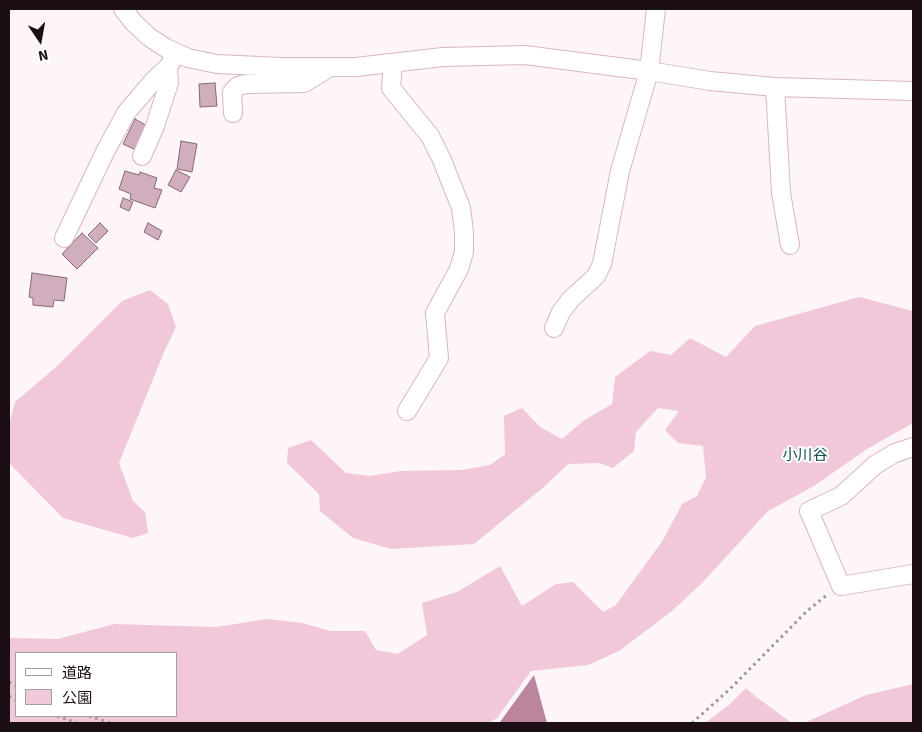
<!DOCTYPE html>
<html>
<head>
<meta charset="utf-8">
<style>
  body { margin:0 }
  #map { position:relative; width:922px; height:732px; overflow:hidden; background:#fdf5f8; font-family:Signika,"Noto Sans JP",sans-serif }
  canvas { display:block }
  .frame { position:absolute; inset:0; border:10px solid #1b0f15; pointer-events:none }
  .legend { position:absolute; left:15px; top:652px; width:162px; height:65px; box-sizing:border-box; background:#fff; border:1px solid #a49fa1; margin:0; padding:6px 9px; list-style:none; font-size:15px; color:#1b0f15 }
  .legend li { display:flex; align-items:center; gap:10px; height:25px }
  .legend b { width:25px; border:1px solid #a49fa1 }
  .north { position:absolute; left:15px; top:15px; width:50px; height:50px; -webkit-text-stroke:4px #fff; paint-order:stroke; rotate:168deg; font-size:14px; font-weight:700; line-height:20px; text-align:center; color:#1b0f15 }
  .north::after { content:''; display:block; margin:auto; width:18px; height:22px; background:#1b0f15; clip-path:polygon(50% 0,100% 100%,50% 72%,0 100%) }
</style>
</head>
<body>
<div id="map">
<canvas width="922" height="732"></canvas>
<div class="frame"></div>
<ul class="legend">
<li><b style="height:6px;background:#fff"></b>道路</li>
<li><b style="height:14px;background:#f1c8d9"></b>公園</li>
</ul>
<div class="north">N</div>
</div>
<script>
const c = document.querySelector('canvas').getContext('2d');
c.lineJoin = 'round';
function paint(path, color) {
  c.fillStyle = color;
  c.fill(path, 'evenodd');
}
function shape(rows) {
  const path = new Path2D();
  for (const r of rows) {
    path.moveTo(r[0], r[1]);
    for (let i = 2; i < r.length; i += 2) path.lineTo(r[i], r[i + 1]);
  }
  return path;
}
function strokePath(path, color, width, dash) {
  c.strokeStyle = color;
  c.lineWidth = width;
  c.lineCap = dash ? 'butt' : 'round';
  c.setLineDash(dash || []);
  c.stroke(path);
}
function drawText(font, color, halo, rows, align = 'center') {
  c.font = font + ' Signika,"Noto Sans JP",sans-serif';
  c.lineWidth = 4;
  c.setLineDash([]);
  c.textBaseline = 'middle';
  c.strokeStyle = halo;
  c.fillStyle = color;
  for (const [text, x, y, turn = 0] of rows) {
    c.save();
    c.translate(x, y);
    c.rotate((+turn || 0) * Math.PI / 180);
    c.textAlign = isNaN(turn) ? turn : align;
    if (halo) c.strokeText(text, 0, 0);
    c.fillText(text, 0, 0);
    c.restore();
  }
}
paint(shape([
  [150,290,168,304,176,327,164,352,119,463,133,501,145,512,148,533,133,538,63,518,9,463,9,425,15,402,56,367,122,301],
  [859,297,913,311,913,423,867,449,814,486,768,511,703,582,672,611,619,651,588,665,531,671,497,718,489,723,9,723,9,638,58,639,114,624,216,627,268,619,302,623,331,631,365,631,376,650,398,654,427,635,422,603,457,592,500,566,522,606,556,584,573,582,603,612,616,605,663,540,682,504,697,496,706,477,703,446,678,443,665,430,679,411,658,408,636,432,634,451,613,468,599,463,568,464,545,486,474,544,391,549,353,538,320,511,319,494,287,463,288,448,311,440,346,473,370,476,401,471,462,470,490,465,505,454,504,416,522,408,540,427,562,439,583,421,612,404,615,377,650,351,671,355,690,338,726,357,755,326],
  [176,653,176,716,16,716,16,653],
  [913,684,913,723,804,723,866,695],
  [746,688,755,696,792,723,705,723,729,705]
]), '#f1c8d9');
paint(shape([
  [534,675,547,723,498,723,500,722]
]), '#bb859d');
const building = shape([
  [215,83,217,106,200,107,199,84,215,83],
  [135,119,149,127,138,151,123,144,135,119],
  [181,141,197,144,192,172,177,169,181,141],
  [176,170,190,177,181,192,168,185,176,170],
  [125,171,139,175,140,172,157,178,154,188,162,190,155,208,130,199,131,194,119,189,125,171],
  [123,198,133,202,129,211,120,207,123,198],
  [100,223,108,231,96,243,88,235,100,223],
  [148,223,162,231,158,240,144,232,148,223],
  [82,233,98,248,77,269,62,254,82,233],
  [32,273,67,278,64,301,54,300,53,307,33,305,33,298,29,297,32,273]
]);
paint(building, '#d1aebd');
strokePath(building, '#876875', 1);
const minor = shape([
  [123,9,134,23,149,37,166,48,188,58,217,64,281,67,356,67,443,57,525,55,649,71,710,81,775,87,913,91],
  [393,63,391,88,430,136,442,160,461,208,464,232,464,252,459,269,435,313,439,358,407,411],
  [775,87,781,193,790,245],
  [233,113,232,92,238,86,246,84,304,83,330,67],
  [142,156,155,126,169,83,168,67],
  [64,238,105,152,126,113,154,80,168,67,177,53],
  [554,328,561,312,571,299,596,276,602,264,620,171,649,71,656,9],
  [913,447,895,453,875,465,841,496,809,511,841,586,913,574]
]);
strokePath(minor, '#d9b6c5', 20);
strokePath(shape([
  [9,682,16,686],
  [9,696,16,700],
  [57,716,77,723],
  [89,716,110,723],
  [692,723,730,689,807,611,828,594]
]), '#9d9498', 3, [2.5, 4]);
strokePath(minor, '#fff', 18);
drawText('15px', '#104e52', '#fff', [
  ["小川谷",805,456]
]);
</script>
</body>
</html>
